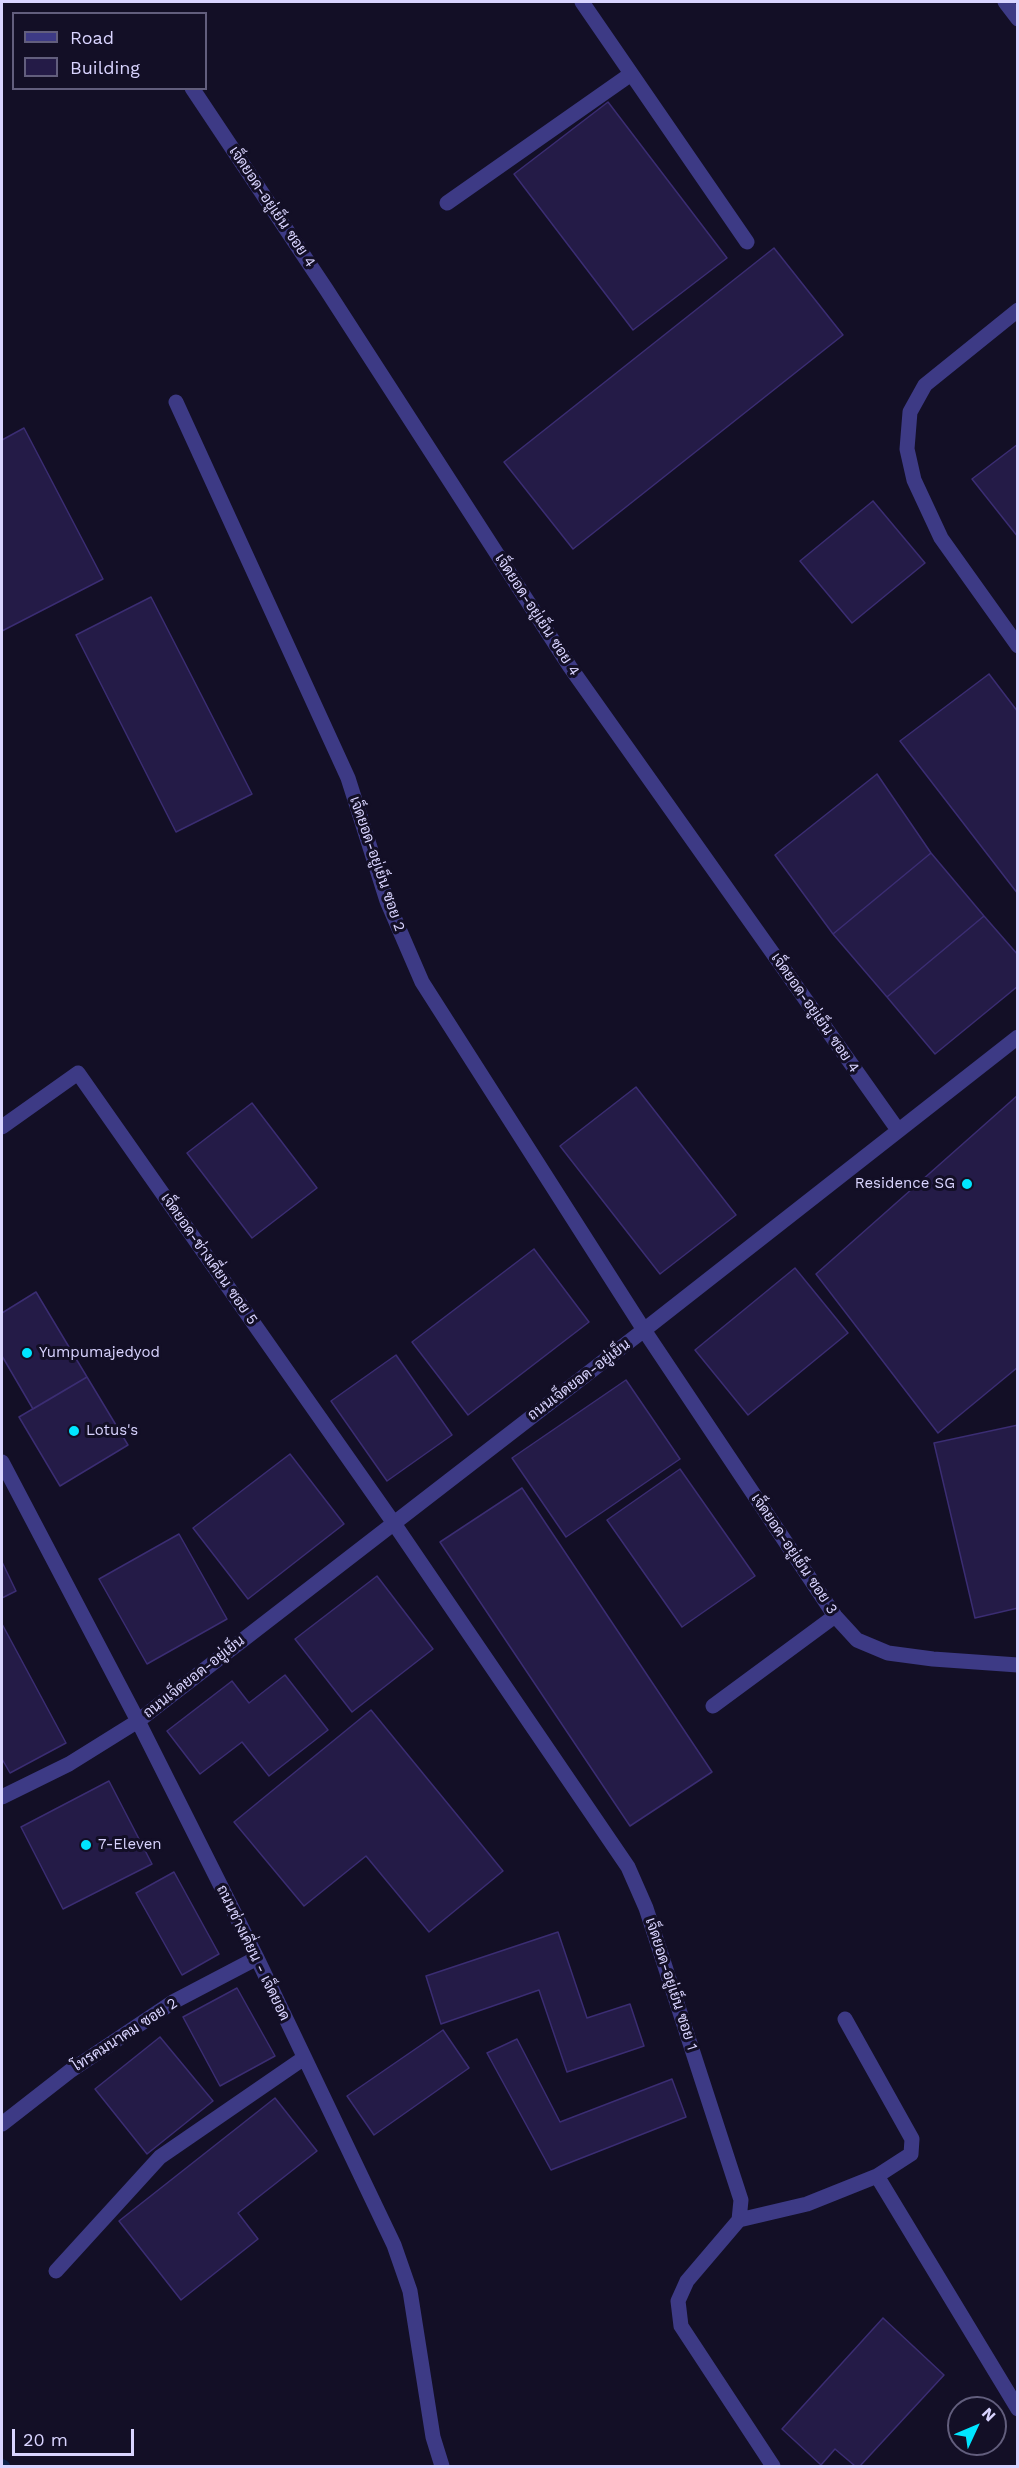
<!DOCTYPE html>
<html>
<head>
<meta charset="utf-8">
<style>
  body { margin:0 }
  #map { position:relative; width:1019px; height:2468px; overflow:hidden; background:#130f26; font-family:"Work Sans",sans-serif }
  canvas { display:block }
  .frame { position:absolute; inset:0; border:3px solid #d9d4ff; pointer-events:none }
  .legend { position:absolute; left:12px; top:12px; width:195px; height:78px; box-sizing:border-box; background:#130f26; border:2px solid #625e7d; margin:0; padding:8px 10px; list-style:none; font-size:18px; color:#d9d4ff }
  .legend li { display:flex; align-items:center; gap:12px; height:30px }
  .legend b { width:30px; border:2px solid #625e7d }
  .north { position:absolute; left:947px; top:2396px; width:60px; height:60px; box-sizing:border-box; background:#130f26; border:2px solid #625e7d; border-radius:50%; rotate:46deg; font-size:16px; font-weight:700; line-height:24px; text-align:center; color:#d9d4ff }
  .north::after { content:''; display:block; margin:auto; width:21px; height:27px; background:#00e5ff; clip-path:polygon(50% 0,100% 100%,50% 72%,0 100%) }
  .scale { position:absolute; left:12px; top:2429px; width:122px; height:27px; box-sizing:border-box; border:3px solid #d9d4ff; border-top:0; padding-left:8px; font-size:18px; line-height:21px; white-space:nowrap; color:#d9d4ff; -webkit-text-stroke:4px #130f26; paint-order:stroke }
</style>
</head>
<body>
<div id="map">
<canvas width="1019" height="2468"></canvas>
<div class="frame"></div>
<ul class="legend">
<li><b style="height:8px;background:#3d3a85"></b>Road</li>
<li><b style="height:16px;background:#241b47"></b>Building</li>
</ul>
<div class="north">N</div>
<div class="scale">20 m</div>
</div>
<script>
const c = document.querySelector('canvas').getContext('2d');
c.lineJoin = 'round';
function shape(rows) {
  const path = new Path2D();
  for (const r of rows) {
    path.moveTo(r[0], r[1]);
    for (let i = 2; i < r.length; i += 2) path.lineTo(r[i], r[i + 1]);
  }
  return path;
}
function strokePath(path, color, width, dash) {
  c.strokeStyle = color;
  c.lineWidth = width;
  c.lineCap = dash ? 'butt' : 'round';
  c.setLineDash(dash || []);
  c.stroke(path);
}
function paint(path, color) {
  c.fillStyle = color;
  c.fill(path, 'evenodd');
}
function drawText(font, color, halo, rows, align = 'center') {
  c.font = font + ' "Work Sans",Sarabun,sans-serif';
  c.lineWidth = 6;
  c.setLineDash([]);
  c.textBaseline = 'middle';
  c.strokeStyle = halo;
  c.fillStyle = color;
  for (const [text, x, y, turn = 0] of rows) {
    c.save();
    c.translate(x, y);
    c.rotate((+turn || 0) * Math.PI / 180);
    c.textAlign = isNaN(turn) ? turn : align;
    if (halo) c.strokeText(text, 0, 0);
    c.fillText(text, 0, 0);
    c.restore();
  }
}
strokePath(shape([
  [2,2465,4,2466]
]), '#0c2248', 12);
const building = shape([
  [608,102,727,258,633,330,514,174,608,102],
  [774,248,843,335,573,549,504,462,774,248],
  [24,428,103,579,2,631,2,440,24,428],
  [1018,444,1018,537,972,479,1018,444],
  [873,501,925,563,852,623,800,561,873,501],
  [151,597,252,794,176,832,76,635,151,597],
  [989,674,1018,712,1018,894,900,741,989,674],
  [877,774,931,853,833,934,775,855,877,774],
  [931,853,984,916,887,997,833,934,931,853],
  [984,916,1018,955,1018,986,935,1054,887,997,984,916],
  [636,1087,736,1215,660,1274,560,1146,636,1087],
  [1018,1095,1018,1367,938,1433,816,1274,1018,1095],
  [252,1103,317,1188,252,1238,187,1153,252,1103],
  [534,1249,589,1322,468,1415,412,1342,534,1249],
  [795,1268,848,1333,748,1415,695,1350,795,1268],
  [36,1292,87,1377,33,1409,2,1356,2,1313,36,1292],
  [396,1355,452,1435,387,1481,331,1401,396,1355],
  [87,1377,128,1445,60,1486,19,1417,87,1377],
  [626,1380,680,1459,566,1537,512,1458,626,1380],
  [1018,1425,1018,1608,975,1618,934,1443,1018,1425],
  [290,1454,344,1524,248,1599,193,1528,290,1454],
  [680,1469,755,1576,682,1627,607,1520,680,1469],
  [522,1488,712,1772,630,1826,440,1542,522,1488],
  [179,1534,227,1619,147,1664,99,1579,179,1534],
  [2,1562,16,1591,2,1598,2,1562],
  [377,1576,433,1649,352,1712,295,1639,377,1576],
  [2,1624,66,1743,10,1773,2,1759,2,1624],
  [285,1675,328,1730,269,1776,242,1742,200,1774,167,1731,232,1681,249,1703,285,1675],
  [371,1710,503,1871,429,1932,366,1856,304,1906,234,1822,371,1710],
  [109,1781,152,1864,63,1909,21,1827,109,1781],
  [174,1872,219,1954,182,1975,136,1893,174,1872],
  [558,1932,587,2018,630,2004,644,2046,567,2072,539,1990,441,2024,426,1976,558,1932],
  [237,1988,275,2056,220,2086,183,2017,237,1988],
  [443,2030,469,2068,374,2135,347,2096,443,2030],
  [160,2037,213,2101,147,2154,95,2089,160,2037],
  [517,2039,560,2122,672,2079,686,2117,551,2170,487,2053,517,2039],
  [275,2098,317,2151,238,2213,258,2239,181,2300,119,2221,275,2098],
  [883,2318,944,2375,860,2466,855,2466,835,2449,821,2465,782,2429,883,2318]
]);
paint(building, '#241b47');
strokePath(building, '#3b2d73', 1.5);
strokePath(shape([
  [582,2,747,242],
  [1005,2,1018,19],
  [192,88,326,289,570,667,898,1130],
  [447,203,631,74],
  [1018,310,925,385,910,412,907,449,914,480,941,538,1018,646],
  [176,402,348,778,387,901,422,982,644,1330,835,1616,857,1640,888,1653,933,1659,1018,1665],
  [2,1127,78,1073,393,1522,628,1867,646,1908,741,2200,739,2220,687,2281,678,2301,681,2326,773,2466],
  [2,1462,138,1721,257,1958,394,2245,410,2291,433,2437,442,2466],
  [713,1706,835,1616],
  [2,1797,69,1764,138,1721,644,1330,1018,1037],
  [2,2124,70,2071,173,2002,257,1958],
  [877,2176,1018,2409],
  [739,2220,807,2204,877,2176,911,2154,912,2139,845,2019],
  [56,2271,160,2157,304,2058]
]), '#3d3a85', 15);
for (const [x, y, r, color] of [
  [967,1184,6,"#00e5ff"],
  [27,1353,6,"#00e5ff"],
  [74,1431,6,"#00e5ff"],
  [86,1845,6,"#00e5ff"]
]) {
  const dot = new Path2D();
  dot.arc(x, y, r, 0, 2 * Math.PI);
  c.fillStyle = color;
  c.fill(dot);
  strokePath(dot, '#130f26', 2);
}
drawText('15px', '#d9d4ff', '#130f26', [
  ["เจ็ดยอด-อยู่เย็น ซอย 4",272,207,56],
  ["เจ็ดยอด-อยู่เย็น ซอย 4",537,615,57],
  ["เจ็ดยอด-อยู่เย็น ซอย 2",377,864,71],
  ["เจ็ดยอด-อยู่เย็น ซอย 4",815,1013,55],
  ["เจ็ดยอด-ช่างเคี่ยน ซอย 5",209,1259,55],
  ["ถนนเจ็ดยอด-อยู่เย็น",579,1380,-37],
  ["เจ็ดยอด-อยู่เย็น ซอย 3",794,1554,56],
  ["ถนนเจ็ดยอด-อยู่เย็น",194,1677,-38],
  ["ถนนช่างเคี่ยน - เจ็ดยอด",253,1953,64],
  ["เจ็ดยอด-อยู่เย็น ซอย 1",671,1984,72],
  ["โทรคมนาคม ซอย 2",125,2035,-33]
]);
drawText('15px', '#d9d4ff', '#130f26', [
  ["Residence SG",955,1184,"right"],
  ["Yumpumajedyod",39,1353],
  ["Lotus's",86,1431],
  ["7-Eleven",98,1845]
], 'left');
</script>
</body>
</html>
